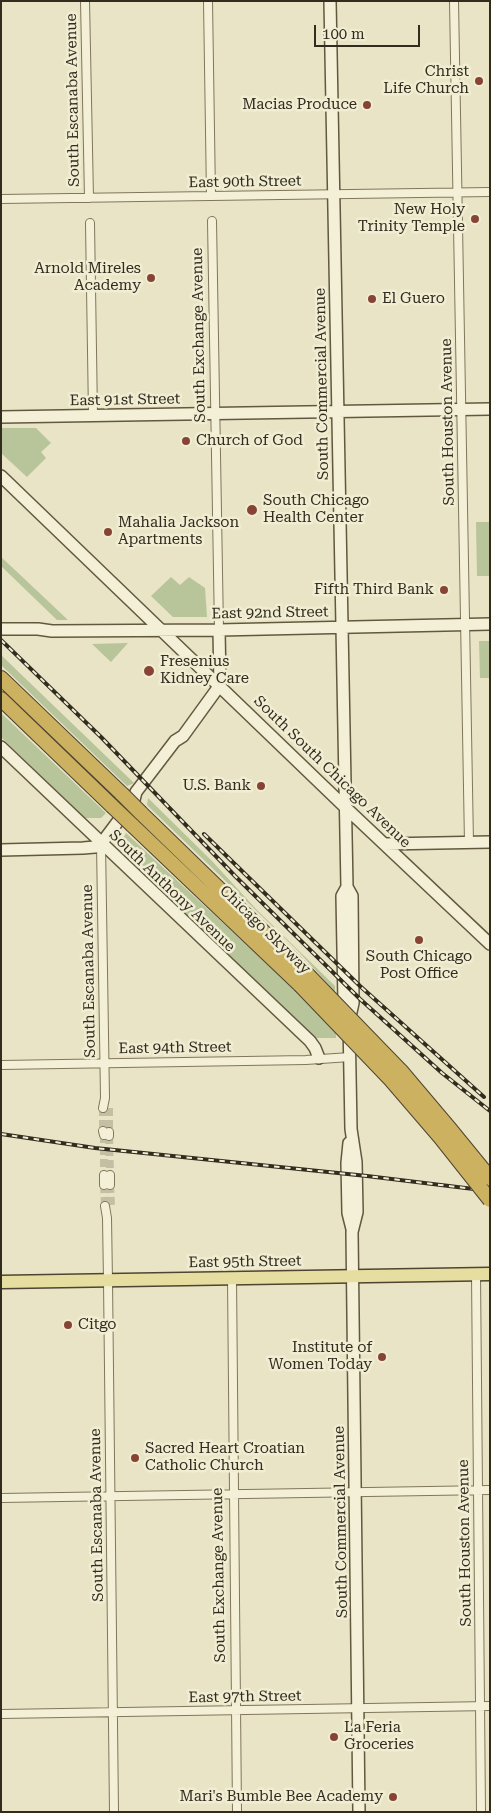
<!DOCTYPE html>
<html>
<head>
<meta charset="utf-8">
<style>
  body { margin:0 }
  #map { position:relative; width:491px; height:1813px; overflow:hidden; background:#e8e4c5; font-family:"Roboto Serif",serif }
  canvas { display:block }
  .frame { position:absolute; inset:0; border:2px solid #322c1f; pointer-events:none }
  .scale { position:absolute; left:314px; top:25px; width:106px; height:22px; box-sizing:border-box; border:2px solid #322c1f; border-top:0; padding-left:6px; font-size:15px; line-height:18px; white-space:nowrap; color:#322c1f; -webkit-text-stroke:4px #f0edd3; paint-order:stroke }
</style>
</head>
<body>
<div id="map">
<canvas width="491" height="1813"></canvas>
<div class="frame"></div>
<div class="scale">100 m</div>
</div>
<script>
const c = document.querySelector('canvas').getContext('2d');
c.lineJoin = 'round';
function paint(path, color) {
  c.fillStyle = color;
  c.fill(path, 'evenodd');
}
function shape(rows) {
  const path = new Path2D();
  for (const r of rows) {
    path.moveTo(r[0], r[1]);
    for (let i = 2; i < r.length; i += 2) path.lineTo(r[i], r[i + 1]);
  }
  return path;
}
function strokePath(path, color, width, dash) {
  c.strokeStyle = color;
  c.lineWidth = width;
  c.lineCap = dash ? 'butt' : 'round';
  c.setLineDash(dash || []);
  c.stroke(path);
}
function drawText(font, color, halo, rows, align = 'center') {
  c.font = font + ' "Roboto Serif",serif';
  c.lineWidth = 5;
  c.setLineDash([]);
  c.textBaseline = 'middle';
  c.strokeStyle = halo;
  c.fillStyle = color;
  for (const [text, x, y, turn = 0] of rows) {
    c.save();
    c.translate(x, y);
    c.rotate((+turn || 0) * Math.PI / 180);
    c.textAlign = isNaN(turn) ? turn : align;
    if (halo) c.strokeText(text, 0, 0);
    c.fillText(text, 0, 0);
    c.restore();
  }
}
paint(shape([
  [1,428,36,428,51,443,41,452,46,458,27,477,1,453],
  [476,522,490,522,490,576,477,576],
  [1,557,15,570,68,620,57,620,1,566],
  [171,577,180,585,189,577,205,588,207,617,173,617,151,596],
  [479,641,490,641,490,678,480,678],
  [128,643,111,662,92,644],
  [1,655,134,783,127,786,1,665],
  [1,713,106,813,101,818,85,818,1,737],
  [148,798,212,861,257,910,335,986,335,992,299,952,147,805],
  [126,833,295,990,336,1031,336,1038,316,1038,312,1035,122,854,123,839]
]), '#b8c49a');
strokePath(shape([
  [103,1108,103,1131],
  [109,1108,109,1132],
  [104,1135,104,1175],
  [109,1136,110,1175],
  [104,1185,105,1206],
  [110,1185,111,1206]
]), '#c4bfa4', 8, [8, 4]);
const street = shape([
  [85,1,89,198],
  [208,1,211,196],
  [454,1,469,843],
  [1,199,490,192],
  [212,221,219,630],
  [90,223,93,415],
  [101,844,105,1098,103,1108],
  [1,1065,306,1060,350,1057],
  [103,1131,104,1135],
  [109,1132,109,1136],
  [104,1175,104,1185],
  [110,1175,110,1185],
  [105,1206,107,1218,108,1281,114,1812],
  [476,1274,481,1812],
  [232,1278,237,1812],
  [1,1498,490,1490],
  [1,1714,490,1706]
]);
const secondary = shape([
  [330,1,347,887,352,896,353,1003,349,1021,351,1129,356,1162,357,1212,352,1232,359,1812],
  [1,417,490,409],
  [1,476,346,808,490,944],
  [1,629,38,629,52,631,219,630,490,624],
  [1,747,310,1041,315,1048,319,1058],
  [385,844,490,842],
  [1,850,83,848,95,847,101,844,134,800,136,792,175,741,183,736,220,685,219,630],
  [347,887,342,896,344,1003,348,1016],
  [349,1143,347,1163,348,1213,352,1229]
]);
const primary = shape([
  [1,1282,490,1274]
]);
const highway = shape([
  [1,678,122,794],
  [1,699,112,806],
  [141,813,309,976],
  [132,825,300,985]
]);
strokePath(street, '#80765d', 10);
strokePath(secondary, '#625840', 14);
strokePath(primary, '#4f4431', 15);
strokePath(highway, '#4f4431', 16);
strokePath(street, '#f4f0d7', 8);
strokePath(secondary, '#f4f0d7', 11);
strokePath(primary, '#e6dea1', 12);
strokePath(highway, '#ccb160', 14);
const rail = shape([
  [1,640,101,737,235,876,360,999,442,1073,490,1111],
  [204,834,360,986,484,1097],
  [1,1134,95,1148,367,1176,490,1191]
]);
strokePath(rail, '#322c1f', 4);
strokePath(rail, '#f0edd3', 2, [5.5]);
const highwayBridge = shape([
  [122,794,141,813],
  [112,806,132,825],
  [309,976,401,1071,450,1129,490,1178],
  [300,985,391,1080,440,1137,490,1200]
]);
strokePath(highwayBridge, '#4f4431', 16, []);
strokePath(highwayBridge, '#ccb160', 14);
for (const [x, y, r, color] of [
  [479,81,5,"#874435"],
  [367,105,5,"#874435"],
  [475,219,5,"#874435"],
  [151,278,5,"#874435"],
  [372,299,5,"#874435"],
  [186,441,5,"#874435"],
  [252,510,6,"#874435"],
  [108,532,5,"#874435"],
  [444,590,5,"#874435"],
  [149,671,6,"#874435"],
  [261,786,5,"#874435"],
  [419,940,5,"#874435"],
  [68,1325,5,"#874435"],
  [382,1357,5,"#874435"],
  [135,1458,5,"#874435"],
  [334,1737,5,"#874435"],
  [393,1797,5,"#874435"]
]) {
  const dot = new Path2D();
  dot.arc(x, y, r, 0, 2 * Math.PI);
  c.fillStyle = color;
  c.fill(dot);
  strokePath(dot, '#f0edd3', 2);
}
drawText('15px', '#322c1f', '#f0edd3', [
  ["Christ",469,72],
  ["Life Church",469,89],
  ["Macias Produce",357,105],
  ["New Holy",465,210],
  ["Trinity Temple",465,227],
  ["Arnold Mireles",141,269],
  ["Academy",141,286],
  ["El Guero",382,299,"left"],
  ["Church of God",196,441,"left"],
  ["South Chicago",263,501,"left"],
  ["Health Center",263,518,"left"],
  ["Mahalia Jackson",118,523,"left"],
  ["Apartments",118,540,"left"],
  ["Fifth Third Bank",434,590],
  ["Fresenius",160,662,"left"],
  ["Kidney Care",160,679,"left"],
  ["U.S. Bank",251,786],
  ["South Chicago",419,957,"center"],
  ["Post Office",419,974,"center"],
  ["Citgo",78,1325,"left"],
  ["Institute of",372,1348],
  ["Women Today",372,1365],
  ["Sacred Heart Croatian",145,1449,"left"],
  ["Catholic Church",145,1466,"left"],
  ["La Feria",344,1728,"left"],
  ["Groceries",344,1745,"left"],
  ["Mari's Bumble Bee Academy",383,1797]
], 'right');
drawText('15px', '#322c1f', '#f0edd3', [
  ["South Escanaba Avenue",73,100,-91],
  ["East 90th Street",245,182,-1],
  ["South Exchange Avenue",199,335,-91],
  ["South Commercial Avenue",322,384,-91],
  ["East 91st Street",125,400,-1],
  ["South Houston Avenue",448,422,-91],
  ["East 92nd Street",270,613,-1],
  ["South South Chicago Avenue",332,772,44],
  ["South Anthony Avenue",172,891,44],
  ["Chicago Skyway",265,930,44],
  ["South Escanaba Avenue",89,971,-91],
  ["East 94th Street",175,1048,-1],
  ["East 95th Street",245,1262,-1],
  ["South Escanaba Avenue",97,1515,-91],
  ["South Commercial Avenue",341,1522,-91],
  ["South Houston Avenue",465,1543,-91],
  ["South Exchange Avenue",219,1575,-91],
  ["East 97th Street",245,1697,-1]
]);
</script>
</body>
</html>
